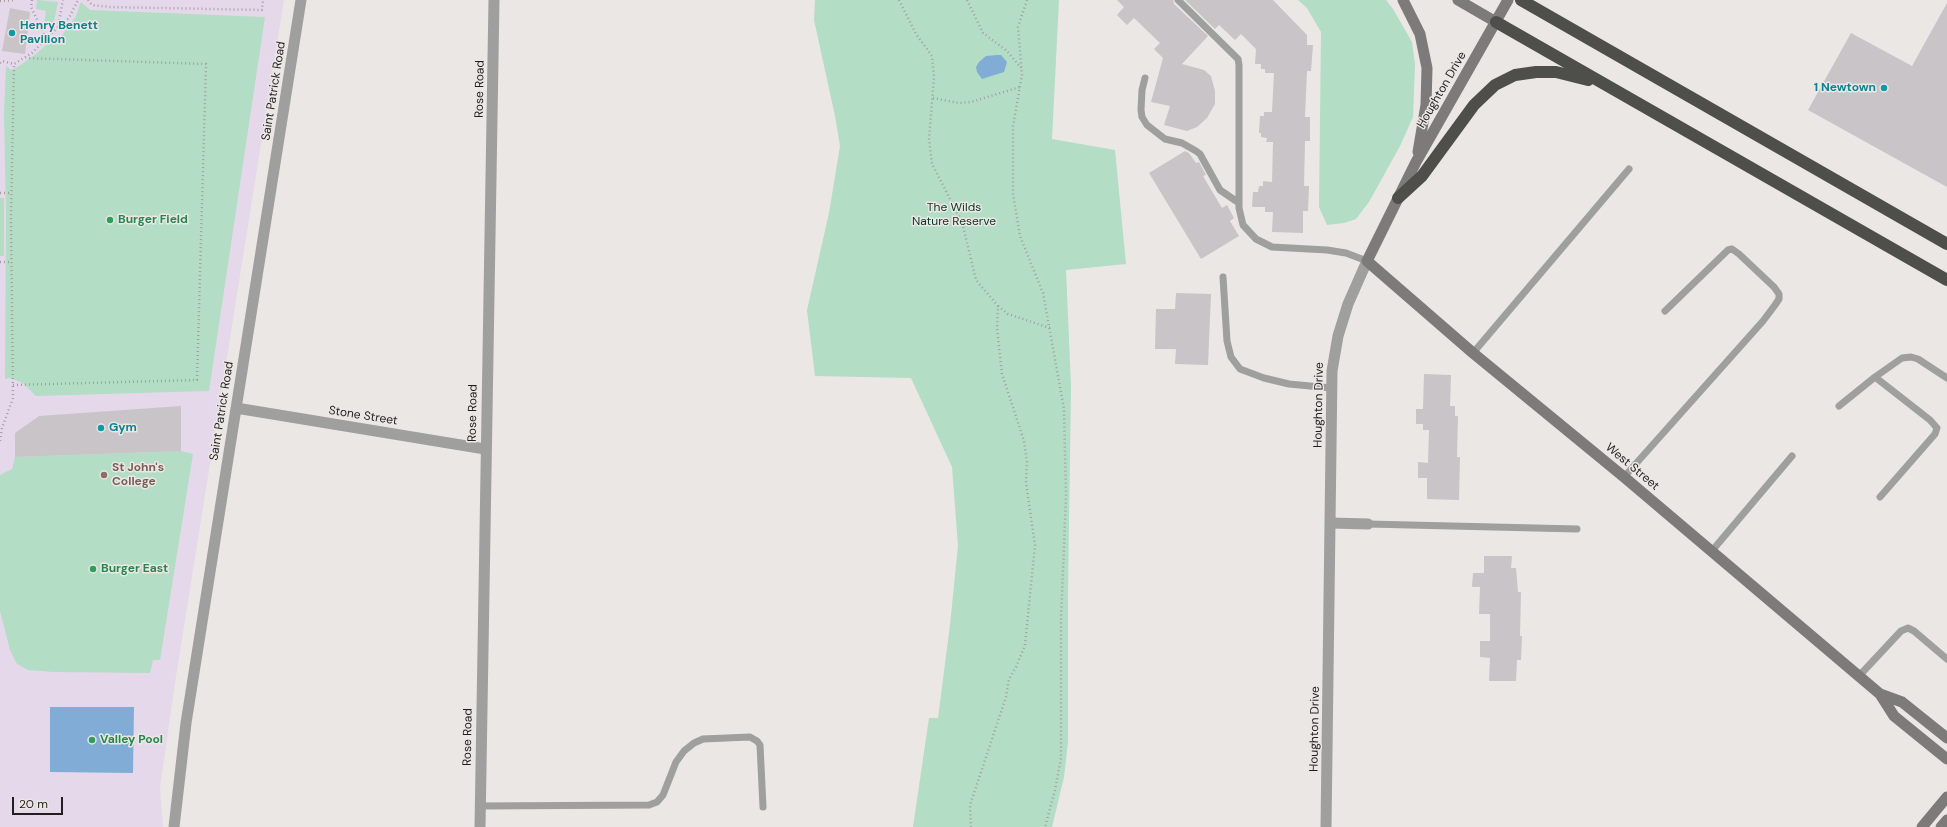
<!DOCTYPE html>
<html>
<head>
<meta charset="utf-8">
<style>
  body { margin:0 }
  #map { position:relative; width:1947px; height:827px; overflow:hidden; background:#ebe7e4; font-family:"DM Sans",sans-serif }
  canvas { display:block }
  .scale { position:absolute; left:12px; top:797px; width:51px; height:18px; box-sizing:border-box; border:2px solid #211f1e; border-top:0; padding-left:5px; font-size:12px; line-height:14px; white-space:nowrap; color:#211f1e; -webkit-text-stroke:3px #ebe7e4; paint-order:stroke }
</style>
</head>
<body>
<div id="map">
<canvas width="1947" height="827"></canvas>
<div class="scale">20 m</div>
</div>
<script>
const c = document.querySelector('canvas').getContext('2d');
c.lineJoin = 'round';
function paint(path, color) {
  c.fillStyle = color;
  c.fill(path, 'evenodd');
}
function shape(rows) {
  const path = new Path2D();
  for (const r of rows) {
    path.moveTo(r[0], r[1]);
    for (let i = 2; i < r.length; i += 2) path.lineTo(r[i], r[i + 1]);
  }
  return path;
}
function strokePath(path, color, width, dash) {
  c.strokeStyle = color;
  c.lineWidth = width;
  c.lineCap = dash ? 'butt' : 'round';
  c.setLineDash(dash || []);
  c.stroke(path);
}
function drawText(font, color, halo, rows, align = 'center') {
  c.font = font + ' "DM Sans",sans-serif';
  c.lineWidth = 3;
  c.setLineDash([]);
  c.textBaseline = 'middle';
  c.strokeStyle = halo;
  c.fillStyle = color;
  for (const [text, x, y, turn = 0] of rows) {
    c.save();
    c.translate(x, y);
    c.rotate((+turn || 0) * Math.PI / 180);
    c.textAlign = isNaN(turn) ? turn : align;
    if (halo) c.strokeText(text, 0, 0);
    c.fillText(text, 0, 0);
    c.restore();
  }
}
paint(shape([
  [0,0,284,0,175,683,160,788,163,827,0,827]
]), '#e6d8eb');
paint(shape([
  [37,0,58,2,53,26,44,24,46,11,36,9],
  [815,0,1059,0,1052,139,1115,150,1126,264,1066,270,1071,386,1068,595,1068,742,1064,777,1052,827,913,827,929,718,938,718,950,625,958,546,952,467,911,378,815,376,807,310,829,213,840,146,835,116,814,20],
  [1298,0,1386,0,1393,9,1412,42,1415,64,1413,117,1400,146,1369,202,1356,219,1344,223,1327,225,1319,207,1321,32,1307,8],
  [81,2,90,10,265,17,209,391,36,396,23,383,10,378,5,379,6,214,4,113,6,66,11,70,16,68,36,54,47,44,52,36,60,38,76,16],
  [0,198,4,198,4,256,0,256],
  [181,451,193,454,160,660,153,660,150,673,53,672,28,670,17,664,10,650,0,611,0,475,12,469,15,457]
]), '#b3ddc5');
paint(shape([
  [997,55,1001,55,1007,62,1004,72,982,79,977,72,976,67,979,62,986,56],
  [50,707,134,707,133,773,50,772]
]), '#81acd5');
paint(shape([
  [1117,0,1173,0,1174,4,1208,36,1182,64,1204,70,1211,76,1215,91,1215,104,1207,118,1197,127,1187,131,1164,125,1170,106,1151,102,1163,58,1154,49,1160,43,1134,18,1127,25,1117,15,1124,7],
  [1185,0,1273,0,1307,35,1307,45,1313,45,1311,71,1307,71,1305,117,1310,117,1310,141,1305,141,1304,186,1309,186,1308,211,1303,211,1303,233,1272,232,1273,212,1265,212,1265,207,1252,207,1253,192,1258,192,1259,186,1263,186,1263,181,1272,182,1273,142,1266,142,1267,138,1261,137,1261,133,1259,133,1260,116,1264,116,1264,112,1272,112,1274,73,1265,73,1265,69,1261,69,1261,64,1255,64,1256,49,1241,34,1235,40,1219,25,1215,29],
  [1947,3,1947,187,1808,110,1851,33,1912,66],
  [10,8,30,12,25,54,2,51],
  [1185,151,1189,153,1196,163,1199,162,1206,175,1203,176,1222,208,1227,205,1234,218,1230,221,1239,236,1201,259,1149,173],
  [1176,293,1211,294,1208,365,1175,364,1176,349,1155,349,1156,309,1175,309],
  [1424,374,1451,375,1450,406,1455,406,1455,416,1458,416,1457,457,1460,457,1459,500,1427,499,1427,478,1418,478,1418,462,1428,463,1429,430,1423,430,1423,424,1416,424,1416,409,1423,409],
  [181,406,181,451,15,457,15,433,39,416],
  [1484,556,1512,556,1511,568,1516,568,1518,592,1521,592,1520,636,1522,636,1521,660,1517,660,1516,681,1489,681,1490,658,1480,657,1480,641,1490,641,1490,614,1479,614,1480,587,1472,587,1473,573,1484,573]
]), '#c8c4c8');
strokePath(shape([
  [32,0,31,7,43,32,45,39],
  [88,0,92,5,110,7,262,10,263,0],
  [899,0,916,34,932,56,934,77,929,139,932,164,962,222,976,280,998,306,997,328,1002,374,1024,441,1027,462,1026,483,1035,545,1025,645,1016,667,1009,679,1006,697,970,805,971,827],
  [967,0,983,33,1007,51,1021,68],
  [1027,0,1018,27,1022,75,1013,126,1013,194,1020,236,1043,293,1064,409,1066,496,1061,619,1061,758,1055,790,1045,827],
  [0,1,16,0],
  [58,27,69,18,78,0],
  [0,63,2,61,14,64,32,53,58,27,63,0],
  [933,98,959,103,971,102,1020,87],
  [0,193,11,193],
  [0,262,11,262],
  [998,306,1008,314,1050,328],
  [13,385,197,380,206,64,26,58],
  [0,441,2,428,13,398,11,217,14,64]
]), '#a4a09e', 2.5, [1, 3]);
strokePath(shape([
  [1178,0,1238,59,1239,65,1239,208,1243,225,1256,239,1272,247,1327,250,1346,253,1367,261],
  [1145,78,1142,90,1141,110,1142,117,1147,125,1165,139,1182,143,1196,151,1200,154,1220,190,1239,203],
  [1223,277,1227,341,1231,357,1240,369,1264,378,1289,384,1331,388],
  [1473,353,1629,169],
  [1875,377,1930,420,1937,428,1935,434,1880,497],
  [1839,406,1875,377,1902,358,1911,357,1918,359,1947,378],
  [1624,477,1763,321,1775,305,1779,299,1779,294,1774,287,1739,254,1732,249,1728,250,1665,311],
  [1368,524,1577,529],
  [1711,552,1792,456],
  [1859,676,1901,631,1908,628,1914,631,1947,659],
  [480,806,649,805,657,802,663,795,676,762,684,751,694,743,703,739,750,737,757,741,760,745,763,807]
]), '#9f9f9d', 7);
strokePath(shape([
  [236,408,485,449],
  [1331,523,1368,524],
  [174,827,186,723,301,0],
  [480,827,494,0]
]), '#9f9f9d', 11);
strokePath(shape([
  [1326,827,1332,371,1338,336,1348,304,1367,261]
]), '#9f9f9d', 11);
strokePath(shape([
  [1403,0,1420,34,1427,68,1426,105,1418,152],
  [1458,0,1496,22],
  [1508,0,1416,162,1367,261,1473,353,1624,477,1880,694,1894,716,1947,759],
  [1880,694,1902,702,1947,738],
  [1922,827,1947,797],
  [1941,827,1947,820]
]), '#7c7b79', 11);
strokePath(shape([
  [1521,0,1947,244],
  [1496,22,1947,280],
  [1398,198,1422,176,1474,105,1495,85,1515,75,1536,72,1556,72,1588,80]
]), '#4e4e4a', 12);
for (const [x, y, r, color] of [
  [12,33,4,"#0f9aa8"],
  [1884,88,4,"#0f9aa8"],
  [110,220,4,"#2e9e5b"],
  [101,428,4,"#0f9aa8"],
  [104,475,4,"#8d6e63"],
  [93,569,4,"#2e9e5b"],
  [92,740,4,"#2e9e5b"]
]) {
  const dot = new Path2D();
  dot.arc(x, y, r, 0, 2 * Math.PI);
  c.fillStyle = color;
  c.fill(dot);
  strokePath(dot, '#ebe7e4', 1.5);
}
drawText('bold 12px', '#0d838f', '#ebe7e4', [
  ["Henry Benett",20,26],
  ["Pavilion",20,40],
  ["1 Newtown",1876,88,"right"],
  ["Gym",109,428]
], 'left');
drawText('12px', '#211f1e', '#ebe7e4', [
  ["Rose Road",480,89,-89],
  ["Houghton Drive",1442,90,-60],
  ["Saint Patrick Road",274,91,-81],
  ["Houghton Drive",1319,405,-89],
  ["Saint Patrick Road",222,411,-81],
  ["Rose Road",473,413,-89],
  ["Stone Street",363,416,9],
  ["West Street",1632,467,40],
  ["Houghton Drive",1315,729,-89],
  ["Rose Road",468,737,-89]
]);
drawText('12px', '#043722', '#ebe7e4', [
  ["The Wilds",954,208],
  ["Nature Reserve",954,222]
]);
drawText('bold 12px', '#27864d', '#ebe7e4', [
  ["Burger Field",118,220],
  ["Burger East",101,569],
  ["Valley Pool",100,740]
], 'left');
drawText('bold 12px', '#785e54', '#ebe7e4', [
  ["St John's",112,468],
  ["College",112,482]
], 'left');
</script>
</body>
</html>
